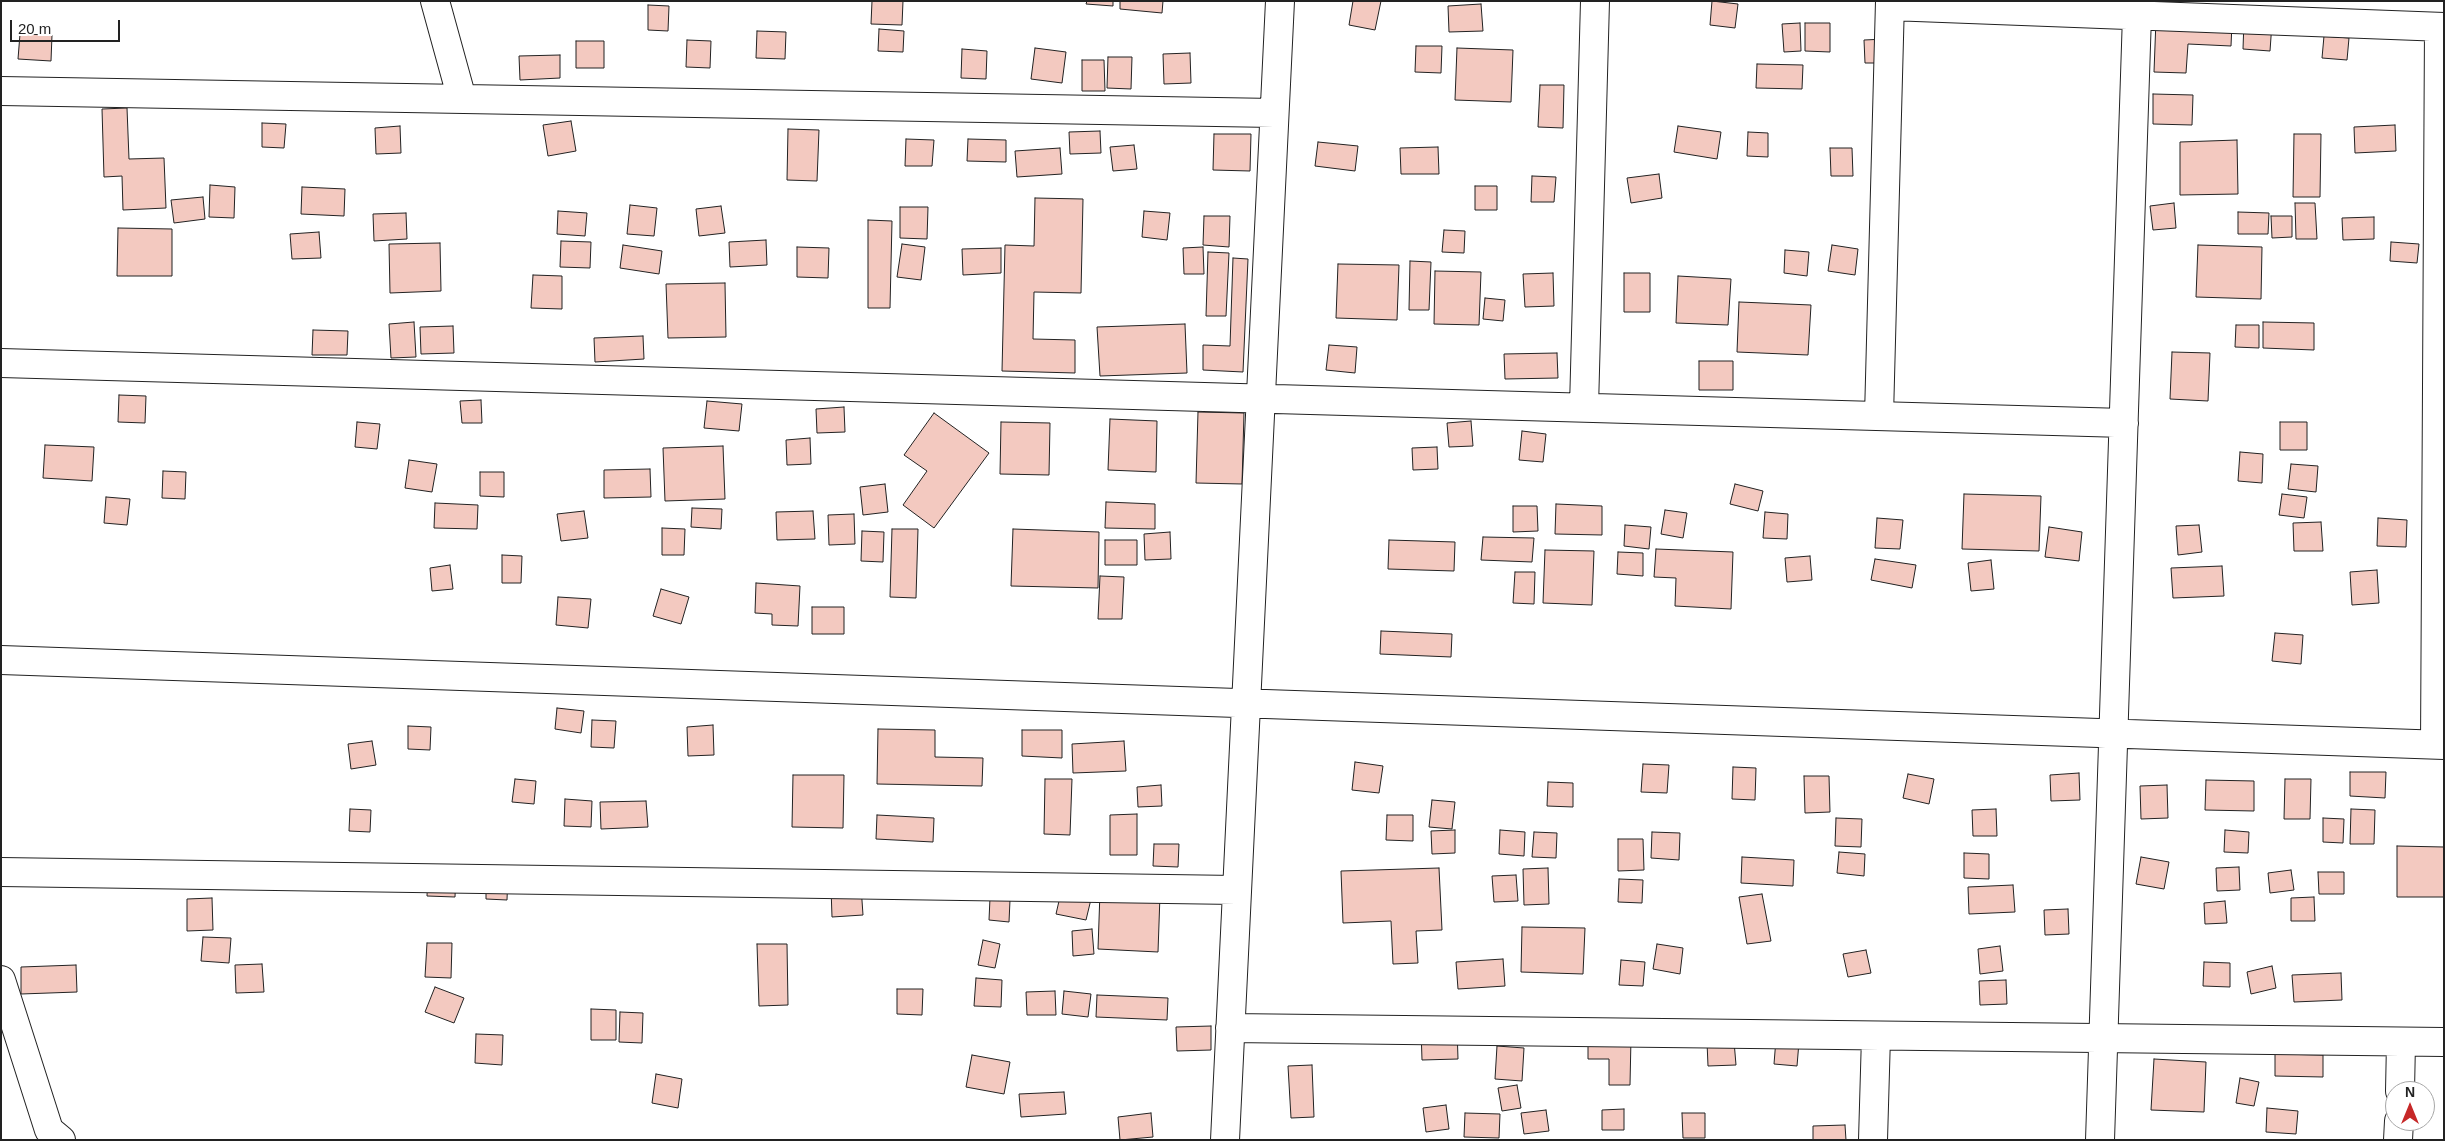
<!DOCTYPE html>
<html>
<head>
<meta charset="utf-8">
<style>
  body { margin:0 }
  #map { position:relative; width:2445px; height:1141px; overflow:hidden; background:#fff; font-family:Helvetica,sans-serif }
  canvas { display:block }
  .frame { position:absolute; inset:0; border:2px solid #222; pointer-events:none }
  .north { position:absolute; left:2385px; top:1081px; width:50px; height:50px; box-sizing:border-box; background:#fff; border:1px solid #a7a7a7; border-radius:50%; rotate:0deg; font-size:14px; font-weight:700; line-height:20px; text-align:center; color:#222 }
  .north::after { content:''; display:block; margin:auto; width:18px; height:22px; background:#c62828; clip-path:polygon(50% 0,100% 100%,50% 72%,0 100%) }
  .scale { position:absolute; left:10px; top:20px; width:110px; height:22px; box-sizing:border-box; border:2px solid #222; border-top:0; padding-left:6px; font-size:15px; line-height:18px; white-space:nowrap; color:#222; -webkit-text-stroke:4px #fff; paint-order:stroke }
</style>
</head>
<body>
<div id="map">
<canvas width="2445" height="1141"></canvas>
<div class="frame"></div>
<div class="north">N</div>
<div class="scale">20 m</div>
</div>
<script>
const c = document.querySelector('canvas').getContext('2d');
c.lineJoin = 'round';
function paint(path, color) {
  c.fillStyle = color;
  c.fill(path, 'evenodd');
}
function shape(rows) {
  const path = new Path2D();
  for (const r of rows) {
    path.moveTo(r[0], r[1]);
    for (let i = 2; i < r.length; i += 2) path.lineTo(r[i], r[i + 1]);
  }
  return path;
}
function strokePath(path, color, width, dash) {
  c.strokeStyle = color;
  c.lineWidth = width;
  c.lineCap = dash ? 'butt' : 'round';
  c.setLineDash(dash || []);
  c.stroke(path);
}
const building = shape([
  [872,1,903,1,902,25,871,24,872,1],
  [1087,1,1113,1,1113,6,1086,4,1087,1],
  [1120,1,1163,1,1162,13,1120,9,1120,1],
  [1353,1,1381,1,1375,30,1349,25,1353,1],
  [1712,1,1738,4,1735,28,1710,25,1712,1],
  [1481,4,1483,31,1449,32,1448,6,1481,4],
  [648,5,669,6,668,31,648,30,648,5],
  [2156,20,2232,23,2231,46,2188,44,2186,73,2154,72,2156,20],
  [2244,21,2272,23,2270,51,2243,49,2244,21],
  [1800,23,1801,51,1784,52,1782,24,1800,23],
  [1805,23,1830,23,1830,52,1805,51,1805,23],
  [879,29,904,31,903,52,878,51,879,29],
  [757,31,786,32,785,59,756,58,757,31],
  [20,34,52,35,51,61,18,59,20,34],
  [2324,36,2349,38,2347,60,2322,58,2324,36],
  [1886,39,1887,63,1865,63,1864,40,1886,39],
  [687,40,711,41,710,68,686,67,687,40],
  [576,41,604,41,604,68,576,68,576,41],
  [1416,46,1442,46,1441,73,1415,72,1416,46],
  [1035,48,1066,52,1062,83,1031,79,1035,48],
  [1457,48,1513,50,1511,102,1455,100,1457,48],
  [962,49,987,51,986,79,961,78,962,49],
  [1190,53,1191,83,1164,84,1163,54,1190,53],
  [560,55,560,78,520,80,519,56,560,55],
  [1108,57,1132,57,1131,89,1107,88,1108,57],
  [1082,60,1104,60,1105,91,1082,91,1082,60],
  [1757,64,1803,65,1802,89,1756,88,1757,64],
  [1540,85,1564,85,1563,128,1538,127,1540,85],
  [2153,94,2193,95,2192,125,2153,124,2153,94],
  [127,108,129,159,164,158,166,208,123,210,122,176,104,177,102,109,127,108],
  [571,121,576,151,548,156,543,125,571,121],
  [262,123,286,124,284,148,262,147,262,123],
  [2395,125,2396,151,2355,153,2354,127,2395,125],
  [400,126,401,153,376,154,375,128,400,126],
  [1678,126,1721,132,1717,159,1674,152,1678,126],
  [788,129,819,130,817,181,787,180,788,129],
  [1100,131,1101,153,1070,154,1069,132,1100,131],
  [1748,132,1768,133,1768,157,1747,156,1748,132],
  [1214,134,1251,134,1250,171,1213,170,1214,134],
  [2294,134,2321,134,2320,197,2293,197,2294,134],
  [906,139,934,140,932,166,905,166,906,139],
  [968,139,1006,140,1006,162,967,161,968,139],
  [2237,140,2238,194,2180,195,2180,142,2237,140],
  [1318,142,1358,146,1355,171,1315,166,1318,142],
  [1134,145,1137,169,1113,171,1110,147,1134,145],
  [1438,147,1439,174,1401,174,1400,148,1438,147],
  [1060,148,1062,174,1017,177,1015,151,1060,148],
  [1830,148,1852,148,1853,176,1831,176,1830,148],
  [1659,174,1662,198,1631,203,1627,178,1659,174],
  [1532,176,1556,177,1554,202,1531,202,1532,176],
  [210,185,235,187,234,218,209,217,210,185],
  [1475,186,1497,186,1497,210,1475,210,1475,186],
  [302,187,345,189,344,216,301,214,302,187],
  [203,197,205,219,174,223,171,200,203,197],
  [1035,198,1083,199,1081,293,1034,292,1033,339,1075,340,1075,373,1002,371,1005,245,1034,246,1035,198],
  [2174,203,2176,228,2153,230,2150,206,2174,203],
  [2295,203,2315,203,2317,239,2296,239,2295,203],
  [630,205,657,208,654,236,627,234,630,205],
  [721,206,725,233,699,236,696,209,721,206],
  [900,207,928,207,927,239,900,238,900,207],
  [558,211,587,213,585,236,557,234,558,211],
  [1144,211,1170,213,1167,240,1142,237,1144,211],
  [2238,212,2269,213,2268,234,2238,234,2238,212],
  [406,213,407,239,374,241,373,214,406,213],
  [1204,216,1230,216,1229,247,1203,245,1204,216],
  [2271,216,2292,216,2292,237,2272,238,2271,216],
  [2374,217,2374,239,2343,240,2342,218,2374,217],
  [868,220,892,221,890,308,868,308,868,220],
  [118,228,172,229,172,276,117,276,118,228],
  [1444,230,1465,231,1464,253,1442,252,1444,230],
  [319,232,321,258,292,259,290,234,319,232],
  [766,240,767,265,730,267,729,242,766,240],
  [561,241,591,242,590,268,560,267,561,241],
  [2391,242,2419,244,2417,263,2390,261,2391,242],
  [440,243,441,291,390,293,389,244,440,243],
  [902,244,925,247,921,280,897,277,902,244],
  [623,245,662,251,659,274,620,268,623,245],
  [1832,245,1858,249,1855,275,1828,271,1832,245],
  [2198,245,2262,247,2261,299,2196,297,2198,245],
  [797,247,829,248,828,278,797,277,797,247],
  [1203,247,1204,274,1184,274,1183,248,1203,247],
  [1001,248,1001,273,963,275,962,249,1001,248],
  [1785,250,1809,252,1807,276,1784,273,1785,250],
  [1208,252,1229,253,1226,316,1206,316,1208,252],
  [1233,258,1248,259,1243,372,1203,370,1203,345,1230,346,1233,258],
  [1410,261,1431,262,1429,310,1409,310,1410,261],
  [1338,264,1399,265,1397,320,1336,318,1338,264],
  [1435,271,1481,272,1479,325,1434,324,1435,271],
  [1553,273,1554,306,1525,307,1523,274,1553,273],
  [1624,273,1650,273,1650,312,1624,312,1624,273],
  [533,275,562,276,562,309,531,308,533,275],
  [1678,276,1731,279,1728,325,1676,323,1678,276],
  [725,283,726,337,668,338,666,284,725,283],
  [1485,298,1505,300,1503,321,1483,319,1485,298],
  [1739,302,1811,305,1808,355,1737,352,1739,302],
  [414,322,416,357,391,358,389,324,414,322],
  [2263,322,2314,323,2314,350,2263,348,2263,322],
  [1185,324,1187,373,1100,376,1097,327,1185,324],
  [2236,325,2259,325,2259,348,2235,347,2236,325],
  [453,326,454,353,421,354,420,327,453,326],
  [313,330,348,331,347,355,312,355,313,330],
  [643,336,644,359,595,362,594,338,643,336],
  [1329,345,1357,347,1355,373,1326,370,1329,345],
  [2172,352,2210,353,2208,401,2170,399,2172,352],
  [1557,353,1558,378,1505,379,1504,354,1557,353],
  [1699,361,1733,361,1733,390,1699,390,1699,361],
  [119,395,146,396,145,423,118,422,119,395],
  [481,400,482,423,462,423,460,401,481,400],
  [707,401,742,404,739,431,704,428,707,401],
  [844,407,845,432,817,433,816,409,844,407],
  [1198,412,1244,413,1242,484,1196,483,1198,412],
  [934,413,989,453,934,528,903,505,927,471,904,455,934,413],
  [1110,419,1157,421,1156,472,1108,470,1110,419],
  [1471,421,1473,446,1449,447,1447,423,1471,421],
  [357,422,380,424,377,449,355,447,357,422],
  [1001,422,1050,423,1049,475,1000,474,1001,422],
  [2280,422,2307,422,2307,450,2280,450,2280,422],
  [1522,431,1546,434,1543,462,1519,460,1522,431],
  [810,438,811,464,787,465,786,440,810,438],
  [45,445,94,447,92,481,43,478,45,445],
  [723,446,725,499,665,501,663,448,723,446],
  [1437,447,1438,469,1413,470,1412,448,1437,447],
  [2240,452,2263,454,2262,483,2238,481,2240,452],
  [409,460,437,464,432,492,405,488,409,460],
  [2291,464,2318,466,2316,492,2288,489,2291,464],
  [650,469,651,497,604,498,604,470,650,469],
  [163,471,186,472,185,499,162,498,163,471],
  [480,472,504,472,504,497,480,496,480,472],
  [885,484,888,512,863,515,860,487,885,484],
  [1735,484,1763,491,1758,511,1730,504,1735,484],
  [1964,494,2041,496,2039,551,1962,549,1964,494],
  [2282,494,2307,497,2304,518,2279,515,2282,494],
  [106,497,130,499,127,525,104,523,106,497],
  [1106,502,1155,504,1155,529,1105,528,1106,502],
  [435,503,478,505,477,529,434,528,435,503],
  [1556,504,1602,506,1602,535,1555,534,1556,504],
  [1513,506,1537,506,1538,531,1513,532,1513,506],
  [692,508,722,509,721,529,691,527,692,508],
  [1665,510,1687,513,1683,538,1661,534,1665,510],
  [584,511,588,538,561,541,557,514,584,511],
  [813,511,815,539,777,540,776,512,813,511],
  [1765,512,1788,514,1787,539,1763,538,1765,512],
  [854,514,855,544,829,545,828,515,854,514],
  [1877,518,1903,520,1900,549,1875,548,1877,518],
  [2378,518,2407,520,2406,547,2377,546,2378,518],
  [2321,522,2323,551,2294,551,2293,523,2321,522],
  [1625,525,1651,527,1649,549,1624,546,1625,525],
  [2199,525,2202,552,2178,555,2176,526,2199,525],
  [2049,527,2082,532,2079,561,2045,557,2049,527],
  [662,528,685,529,684,555,662,555,662,528],
  [892,529,918,529,916,598,890,597,892,529],
  [1013,529,1099,532,1098,588,1011,586,1013,529],
  [862,531,884,532,883,562,861,561,862,531],
  [1170,532,1171,559,1145,560,1144,534,1170,532],
  [1483,537,1534,538,1532,562,1481,560,1483,537],
  [1105,540,1137,540,1137,565,1105,565,1105,540],
  [1389,540,1455,542,1454,571,1388,569,1389,540],
  [1656,549,1733,552,1731,609,1675,606,1676,578,1654,577,1656,549],
  [1545,550,1594,551,1592,605,1543,603,1545,550],
  [1618,552,1643,553,1643,576,1617,574,1618,552],
  [502,555,522,556,521,583,502,583,502,555],
  [1810,556,1812,580,1787,582,1785,558,1810,556],
  [1875,559,1916,565,1912,588,1871,580,1875,559],
  [1991,560,1994,589,1971,591,1968,563,1991,560],
  [450,565,453,589,432,591,430,568,450,565],
  [2222,566,2224,596,2173,598,2171,568,2222,566],
  [2377,570,2379,603,2352,605,2350,572,2377,570],
  [1515,572,1535,572,1534,604,1513,603,1515,572],
  [1100,576,1124,577,1122,619,1098,619,1100,576],
  [756,583,800,586,798,626,772,625,772,614,755,613,756,583],
  [661,589,689,597,681,624,653,616,661,589],
  [558,597,591,599,588,628,556,625,558,597],
  [812,607,844,607,844,634,812,634,812,607],
  [1381,631,1452,634,1451,657,1380,654,1381,631],
  [2275,633,2303,635,2301,664,2272,661,2275,633],
  [557,708,584,711,581,733,555,729,557,708],
  [592,720,616,721,614,748,591,747,592,720],
  [713,725,714,755,688,756,687,727,713,725],
  [408,726,431,727,430,750,408,749,408,726],
  [878,729,935,730,935,757,983,758,982,786,877,784,878,729],
  [1022,730,1062,730,1062,758,1022,756,1022,730],
  [372,741,376,765,351,769,348,744,372,741],
  [1124,741,1126,771,1073,773,1072,744,1124,741],
  [1355,762,1383,766,1379,793,1352,790,1355,762],
  [1643,764,1669,765,1667,793,1641,792,1643,764],
  [1733,767,1756,768,1755,800,1732,799,1733,767],
  [2350,772,2386,772,2385,798,2350,796,2350,772],
  [2079,773,2080,800,2051,801,2050,775,2079,773],
  [1908,774,1934,779,1929,804,1903,798,1908,774],
  [793,775,844,775,843,828,792,827,793,775],
  [1804,776,1829,776,1830,812,1805,813,1804,776],
  [515,779,536,781,534,804,512,802,515,779],
  [1045,779,1072,779,1070,835,1044,834,1045,779],
  [2285,779,2311,779,2310,819,2284,819,2285,779],
  [2206,780,2254,781,2254,811,2205,810,2206,780],
  [1548,782,1573,783,1573,807,1547,806,1548,782],
  [1161,785,1162,806,1138,807,1137,787,1161,785],
  [2167,785,2168,818,2141,819,2140,786,2167,785],
  [565,799,592,801,591,827,564,826,565,799],
  [1432,800,1455,802,1452,829,1429,827,1432,800],
  [646,801,648,827,601,829,600,802,646,801],
  [350,809,371,810,370,832,349,831,350,809],
  [1996,809,1997,836,1973,836,1972,810,1996,809],
  [2351,809,2375,810,2374,844,2350,844,2351,809],
  [1137,814,1137,855,1110,855,1110,815,1137,814],
  [877,815,934,818,933,842,876,839,877,815],
  [1387,815,1413,815,1413,841,1386,840,1387,815],
  [1836,818,1862,819,1861,847,1835,846,1836,818],
  [2323,818,2344,819,2343,843,2323,842,2323,818],
  [1455,830,1455,853,1432,854,1431,831,1455,830],
  [1500,830,1525,832,1524,856,1499,854,1500,830],
  [2225,830,2249,832,2248,853,2224,852,2225,830],
  [1534,832,1557,833,1556,858,1532,857,1534,832],
  [1652,832,1680,833,1679,860,1651,858,1652,832],
  [1618,839,1643,839,1644,870,1618,871,1618,839],
  [1154,844,1179,844,1178,867,1153,866,1154,844],
  [2397,846,2444,847,2444,897,2397,897,2397,846],
  [1839,852,1865,854,1864,876,1837,873,1839,852],
  [1964,853,1989,854,1989,879,1964,878,1964,853],
  [1742,857,1794,860,1793,886,1741,883,1742,857],
  [2141,857,2169,862,2164,889,2136,884,2141,857],
  [2239,867,2240,890,2217,891,2216,868,2239,867],
  [1439,868,1442,930,1416,931,1418,963,1393,964,1391,921,1343,923,1341,871,1439,868],
  [1548,868,1549,904,1524,905,1523,869,1548,868],
  [428,869,456,870,455,897,427,896,428,869],
  [2291,870,2294,890,2270,893,2268,873,2291,870],
  [2318,872,2344,872,2344,894,2319,894,2318,872],
  [486,873,508,873,507,900,486,899,486,873],
  [1516,875,1518,901,1494,902,1492,876,1516,875],
  [1619,879,1643,880,1642,903,1618,902,1619,879],
  [2013,885,2015,912,1969,914,1968,887,2013,885],
  [861,886,863,915,832,917,831,888,861,886],
  [1062,888,1092,895,1086,920,1056,914,1062,888],
  [1100,892,1160,895,1158,952,1098,949,1100,892],
  [1762,894,1771,941,1747,944,1739,897,1762,894],
  [2314,897,2315,921,2291,921,2291,898,2314,897],
  [212,898,213,930,187,931,187,899,212,898],
  [990,898,1010,900,1009,922,989,920,990,898],
  [2225,901,2227,923,2205,924,2204,903,2225,901],
  [2068,909,2069,934,2045,935,2044,910,2068,909],
  [1522,927,1585,928,1583,974,1521,972,1522,927],
  [1092,929,1094,954,1073,956,1072,931,1092,929],
  [203,937,231,938,229,963,201,961,203,937],
  [983,940,1000,944,995,968,978,965,983,940],
  [427,943,452,943,451,978,425,977,427,943],
  [757,944,787,944,788,1005,759,1006,757,944],
  [1657,944,1683,948,1680,974,1653,969,1657,944],
  [2000,946,2003,971,1980,974,1978,949,2000,946],
  [1866,950,1871,973,1848,977,1843,954,1866,950],
  [1503,959,1505,986,1458,989,1456,962,1503,959],
  [1621,960,1645,962,1643,986,1619,985,1621,960],
  [2204,962,2230,963,2230,987,2203,986,2204,962],
  [262,964,264,992,236,993,235,965,262,964],
  [76,965,77,992,21,994,21,967,76,965],
  [2272,966,2276,988,2251,994,2247,972,2272,966],
  [2341,973,2342,1000,2294,1002,2292,975,2341,973],
  [976,978,1002,980,1001,1007,974,1006,976,978],
  [2006,980,2007,1004,1980,1005,1979,981,2006,980],
  [435,987,464,998,454,1023,425,1012,435,987],
  [897,989,923,989,922,1015,897,1014,897,989],
  [1055,991,1056,1015,1027,1015,1026,992,1055,991],
  [1064,991,1091,994,1088,1017,1062,1014,1064,991],
  [1097,995,1168,998,1167,1020,1096,1017,1097,995],
  [591,1009,616,1010,616,1040,591,1040,591,1009],
  [620,1012,643,1013,642,1043,619,1042,620,1012],
  [1211,1026,1211,1050,1177,1051,1176,1027,1211,1026],
  [1457,1028,1458,1059,1422,1060,1421,1029,1457,1028],
  [476,1034,503,1035,502,1065,475,1063,476,1034],
  [1588,1037,1631,1038,1630,1085,1609,1085,1609,1059,1588,1059,1588,1037],
  [1776,1039,1799,1042,1797,1066,1774,1064,1776,1039],
  [1734,1041,1736,1065,1708,1066,1707,1042,1734,1041],
  [1497,1046,1524,1048,1522,1081,1495,1079,1497,1046],
  [2275,1054,2323,1055,2323,1077,2275,1076,2275,1054],
  [972,1055,1010,1062,1004,1094,966,1087,972,1055],
  [2154,1059,2206,1062,2204,1112,2151,1110,2154,1059],
  [1312,1065,1314,1117,1291,1118,1288,1066,1312,1065],
  [656,1074,682,1079,678,1108,652,1103,656,1074],
  [2240,1078,2259,1082,2254,1106,2236,1103,2240,1078],
  [1517,1085,1521,1108,1502,1111,1498,1088,1517,1085],
  [1064,1092,1066,1114,1021,1117,1019,1094,1064,1092],
  [1446,1105,1449,1129,1426,1132,1423,1108,1446,1105],
  [2267,1108,2298,1111,2296,1134,2266,1132,2267,1108],
  [1624,1109,1624,1130,1602,1130,1602,1110,1624,1109],
  [1546,1110,1549,1131,1524,1134,1521,1113,1546,1110],
  [1151,1113,1153,1137,1120,1140,1118,1117,1151,1113],
  [1465,1113,1500,1114,1499,1138,1464,1137,1465,1113],
  [1682,1113,1705,1113,1705,1138,1683,1138,1682,1113],
  [1845,1125,1846,1140,1813,1140,1813,1126,1845,1125]
]);
paint(building, '#f3c9c0');
strokePath(building, '#222', 1);
const minor = shape([
  [435,1,462,99],
  [1890,6,2444,27],
  [1,91,1274,113],
  [1,363,2124,423],
  [1584,407,1595,1],
  [1879,416,1890,1],
  [1,660,2444,745],
  [2435,744,2439,27],
  [1,872,1236,890],
  [1,980,49,1130,61,1140],
  [1230,1028,2444,1042],
  [2400,1091,2401,1042],
  [1225,1140,1280,1],
  [1873,1140,1876,1036],
  [2100,1140,2137,15],
  [2398,1140,2399,1121]
]);
strokePath(minor, '#222', 30);
strokePath(minor, '#fff', 28);
</script>
</body>
</html>
